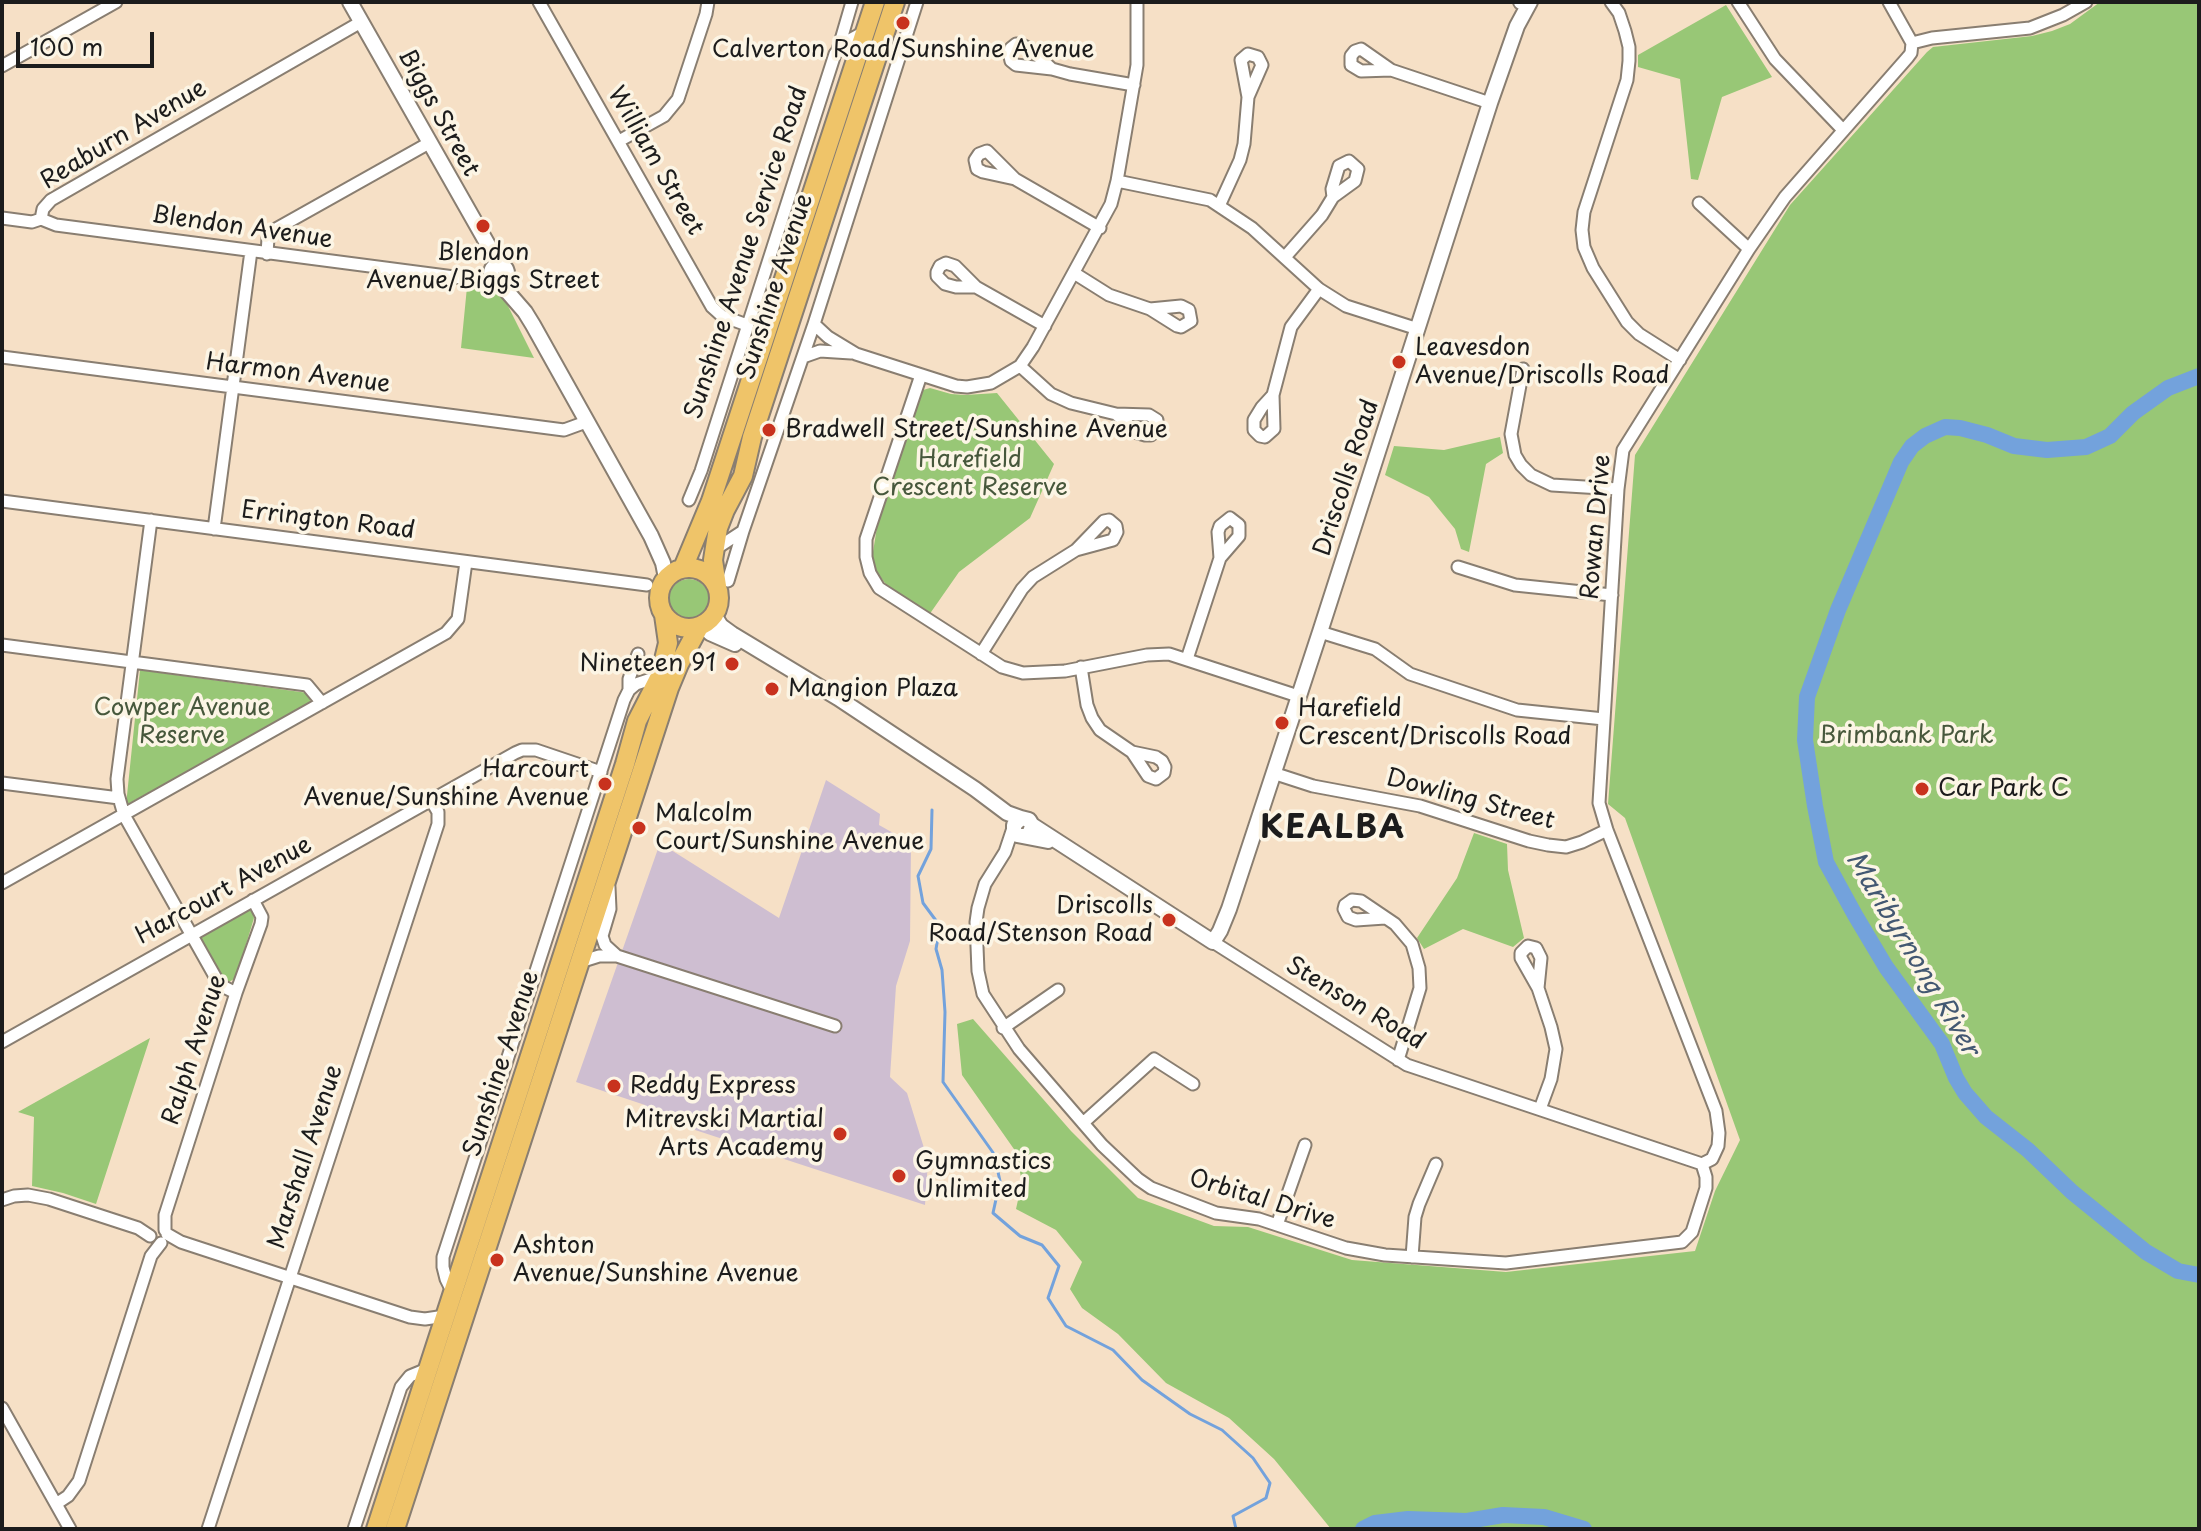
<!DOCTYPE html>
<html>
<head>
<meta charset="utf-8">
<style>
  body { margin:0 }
  #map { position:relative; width:2201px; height:1531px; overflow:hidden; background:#f6e0c6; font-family:"Playpen Sans",sans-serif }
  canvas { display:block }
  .frame { position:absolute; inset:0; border:4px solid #1c1c1c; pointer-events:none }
  .scale { position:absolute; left:16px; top:32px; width:138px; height:36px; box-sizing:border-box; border:4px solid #1c1c1c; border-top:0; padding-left:10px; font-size:24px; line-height:28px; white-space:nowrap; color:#1c1c1c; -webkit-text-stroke:6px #fcf5e5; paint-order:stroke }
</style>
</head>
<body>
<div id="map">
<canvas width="2201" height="1531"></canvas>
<div class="frame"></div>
<div class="scale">100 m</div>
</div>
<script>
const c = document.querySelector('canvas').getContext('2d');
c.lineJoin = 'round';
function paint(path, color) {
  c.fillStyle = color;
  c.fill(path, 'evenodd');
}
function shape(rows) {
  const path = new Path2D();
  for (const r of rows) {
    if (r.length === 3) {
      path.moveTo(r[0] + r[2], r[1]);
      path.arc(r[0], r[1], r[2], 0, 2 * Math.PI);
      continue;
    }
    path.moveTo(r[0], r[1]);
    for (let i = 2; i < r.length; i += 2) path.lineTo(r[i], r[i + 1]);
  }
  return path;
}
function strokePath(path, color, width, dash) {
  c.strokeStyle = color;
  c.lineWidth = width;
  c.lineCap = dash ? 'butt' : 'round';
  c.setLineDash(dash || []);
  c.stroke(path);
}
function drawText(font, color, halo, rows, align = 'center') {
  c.font = font + ' "Playpen Sans",sans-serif';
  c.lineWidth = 7;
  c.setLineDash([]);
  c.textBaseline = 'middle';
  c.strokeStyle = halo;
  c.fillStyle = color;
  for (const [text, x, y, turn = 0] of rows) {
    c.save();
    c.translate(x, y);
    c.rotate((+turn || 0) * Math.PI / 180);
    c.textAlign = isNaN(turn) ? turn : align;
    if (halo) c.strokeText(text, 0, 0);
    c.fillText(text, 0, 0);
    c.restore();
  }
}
paint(shape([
  [826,780,880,814,879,825,911,843,910,941,896,986,890,1077,907,1093,928,1161,925,1205,643,1113,645,1105,576,1082,660,843,779,918]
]), '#cebed1');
paint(shape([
  [2100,2,2199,2,2199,1529,1331,1529,1274,1459,1229,1418,1166,1383,1118,1334,1082,1308,1070,1289,1082,1262,1056,1230,1016,1209,1022,1182,1016,1152,962,1075,957,1024,973,1019,1071,1131,1138,1198,1214,1226,1248,1227,1352,1260,1506,1272,1695,1251,1715,1191,1740,1140,1625,818,1608,804,1635,455,1790,205,1927,52,1933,47,2032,36,2052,31,2070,24],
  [1726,5,1772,77,1722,97,1698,180,1691,179,1680,79,1638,67,1638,55],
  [467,287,501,292,534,358,461,348],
  [930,388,951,394,965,395,997,393,1054,464,1030,518,959,572,929,615,887,586,877,572,872,558,877,527,923,390],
  [1500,437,1503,453,1486,464,1469,552,1461,549,1455,529,1429,497,1385,475,1394,446,1444,450],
  [689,599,20],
  [140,670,308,693,311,703,126,805],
  [1474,833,1507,844,1508,870,1524,938,1513,947,1463,929,1424,949,1417,938,1457,878],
  [246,910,252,911,254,918,236,978,227,983,222,979,201,943,202,937,205,932],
  [150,1038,96,1204,63,1193,32,1186,34,1117,18,1112]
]), '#98c776');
strokePath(shape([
  [932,810,931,849,918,876,923,903,940,926,936,949,942,970,945,1012,943,1082,994,1154,1000,1181,993,1213,1020,1236,1042,1245,1059,1266,1048,1298,1066,1326,1113,1350,1142,1380,1190,1414,1222,1430,1253,1458,1270,1483,1266,1498,1233,1516,1236,1529]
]), '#73a2dc', 3);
strokePath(shape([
  [2199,376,2168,388,2133,413,2110,436,2086,447,2047,450,2014,446,1987,435,1960,428,1945,427,1925,436,1912,446,1901,462,1838,610,1807,697,1805,740,1815,806,1826,862,1855,915,1886,967,1942,1044,1956,1078,1965,1093,1986,1117,2028,1150,2072,1192,2146,1252,2178,1271,2199,1275],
  [1363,1529,1375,1523,1408,1519,1467,1521,1503,1515,1544,1517,1584,1529]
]), '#73a2dc', 16);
const minor = shape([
  [539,2,712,307,722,316,747,325],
  [1611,2,1619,13,1625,31,1629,47,1629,61,1627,80,1584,212,1582,230,1584,247,1593,268,1627,322,1639,334,1680,360],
  [1738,2,1775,59,1843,130],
  [1889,2,1912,43],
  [1912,43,1932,38,2030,28,2063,15,2086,2],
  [838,50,852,2],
  [2,66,116,2],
  [1052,69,1030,49,1022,45,1016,44,1011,48,1009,52,1011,61,1016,65,1052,69,1070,74,1134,85],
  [1391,70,1361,71,1351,65,1351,56,1355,51,1361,49,1391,70,1490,103],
  [619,141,664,116,678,99,706,14,708,2],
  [1015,179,983,172,977,169,975,160,979,154,987,151,1015,179,1100,228],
  [1117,181,1210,200,1252,228,1319,289,1346,306,1418,329],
  [1699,203,1749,249],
  [1219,206,1240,160,1244,144,1248,97,1241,60,1248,54,1258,57,1262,65,1248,97],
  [2,218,32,222,41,219,56,225,477,280,485,281,493,279],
  [41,219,43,209,51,200,361,22],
  [267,254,268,238,274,230,429,143],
  [1285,257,1322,215,1333,197,1355,181,1358,169,1349,161,1339,166,1332,189,1333,197],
  [1074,273,1109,295,1150,309,1177,326,1181,327,1191,321,1189,310,1181,306,1150,309],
  [976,287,956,287,945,284,937,276,937,272,940,266,946,263,955,266,976,287,1045,326],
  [814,324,828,337,856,354,956,386,967,387,991,383,1020,366,1033,347,1111,204,1117,181,1137,65,1137,2],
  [2,357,564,430,586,422],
  [803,357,820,351,851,353],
  [1020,366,1051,394,1071,403,1116,414,1149,415,1157,420,1157,429,1151,435,1145,435,1138,433,1116,414],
  [1523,369,1511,434,1515,455,1521,465,1531,475,1552,485,1618,489],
  [921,375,866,539,866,557,870,573,879,588,1002,667,1023,673,1065,671,1147,655,1169,654,1298,696],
  [1273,395,1262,407,1254,420,1254,430,1260,436,1265,437,1274,429,1273,395,1291,327,1319,289],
  [689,500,701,471,835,54,844,43,864,32],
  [2,501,647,585],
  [151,520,117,779,118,794,124,815,217,980,224,987,236,993],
  [214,529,251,251],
  [714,550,743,531],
  [1458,567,1515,585,1612,595],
  [728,581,743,531,814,324,917,2],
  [1320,632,1375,649,1410,674,1517,710,1604,719],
  [2,645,307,685,322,703],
  [981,654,1022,589,1033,577,1076,550,1104,521,1109,520,1116,526,1117,532,1113,540,1076,550],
  [1187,659,1220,558,1218,532,1220,526,1230,518,1239,525,1239,536,1220,558],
  [1081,667,1087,705,1092,718,1100,730,1132,752,1148,776,1156,779,1164,773,1165,767,1162,761,1156,757,1132,752],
  [629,690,629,679,638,654],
  [1273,773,1313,786,1420,806,1529,841,1548,845,1566,847,1582,842,1607,830],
  [2,783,119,798],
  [1013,828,1005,852,985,884,978,908,976,922,978,971,983,994,1019,1049,1102,1145,1138,1179,1151,1188,1216,1213,1259,1219,1346,1248,1385,1255,1506,1263,1682,1242,1692,1232,1706,1188,1706,1177,1702,1164],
  [2,883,446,633,458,619,466,562],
  [609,887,610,909,602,936,605,945,616,955],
  [1385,918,1356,920,1348,917,1344,909,1345,905,1352,900,1361,901,1395,924,1412,944,1419,968,1420,988,1398,1060],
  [1213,942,1407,1065,1702,1164],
  [580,962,599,956,617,956,835,1026],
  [1538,988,1541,958,1536,948,1528,946,1521,953,1521,958,1538,988,1551,1027,1556,1049,1551,1079,1540,1109],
  [1003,1028,1058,990],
  [2,1042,515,753,522,750,536,750,601,772],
  [1083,1123,1154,1059,1193,1084],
  [1702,1164,1712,1159,1718,1146,1719,1133,1716,1111,1607,830,1599,803,1618,489,1623,450,1749,249,1785,197,1908,57,1911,53,1912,43],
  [2,1200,14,1196,28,1195,49,1199,138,1228,150,1236],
  [1277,1225,1305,1145],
  [165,1230,165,1215,236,993,261,924,262,917,253,900],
  [167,1234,181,1242,410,1317,425,1319,445,1316],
  [1412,1257,1415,1217,1419,1204,1436,1164],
  [452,1291,446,1279,443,1267,443,1257,624,700,629,690,636,684,660,676],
  [2,1408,70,1529],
  [56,1504,68,1496,79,1481,151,1256,161,1243],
  [208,1529,438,824,438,812,431,800],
  [354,1529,401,1387,410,1376,427,1369]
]);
const tertiary = shape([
  [350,2,500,266],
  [499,273,8],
  [498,281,525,312,533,325,651,536,663,563,666,578],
  [714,615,721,626,732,634,838,698,975,789,1007,813,1021,818],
  [703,625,710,633,735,644],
  [1032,825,1213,942,1220,931,1229,909,1320,632,1490,103,1517,26,1530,2,1521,2],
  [1025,836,1030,833,1032,825,1029,820,1021,818,1014,825,1014,831,1017,835,1048,841]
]);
const primary = shape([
  [689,598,30],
  [683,568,711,501,875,2],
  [717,586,713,560,718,528,725,510,743,476,752,437,895,2],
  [376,1529,625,764,637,721,660,676,668,643,664,615],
  [395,1529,669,688,679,664,699,627]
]);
strokePath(minor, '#897e71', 15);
strokePath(tertiary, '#897e71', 18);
strokePath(primary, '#897e71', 22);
strokePath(minor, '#fff', 11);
strokePath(tertiary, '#fff', 14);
strokePath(primary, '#efc469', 18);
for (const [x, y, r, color] of [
  [903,23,8,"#c8321e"],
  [483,226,8,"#c8321e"],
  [1399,362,8,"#c8321e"],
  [769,430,8,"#c8321e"],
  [732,664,8,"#c8321e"],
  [772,689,8,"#c8321e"],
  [1282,723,8,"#c8321e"],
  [605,784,8,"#c8321e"],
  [1922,789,8,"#c8321e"],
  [639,828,8,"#c8321e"],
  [1169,920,8,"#c8321e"],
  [614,1086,8,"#c8321e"],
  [840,1134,8,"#c8321e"],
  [899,1176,8,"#c8321e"],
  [497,1260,8,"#c8321e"]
]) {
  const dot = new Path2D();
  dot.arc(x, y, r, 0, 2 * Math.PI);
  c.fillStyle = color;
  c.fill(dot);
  strokePath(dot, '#fcf5e5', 3);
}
drawText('24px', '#1c1c1c', '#fcf5e5', [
  ["Calverton Road/Sunshine Avenue",903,50,"center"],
  ["Blendon",483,253,"center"],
  ["Avenue/Biggs Street",483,281,"center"],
  ["Leavesdon",1415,348],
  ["Avenue/Driscolls Road",1415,376],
  ["Bradwell Street/Sunshine Avenue",785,430],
  ["Nineteen 91",716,664,"right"],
  ["Mangion Plaza",788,689],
  ["Harefield",1298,709],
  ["Crescent/Driscolls Road",1298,737],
  ["Harcourt",589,770,"right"],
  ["Avenue/Sunshine Avenue",589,798,"right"],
  ["Car Park C",1938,789],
  ["Malcolm",655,814],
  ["Court/Sunshine Avenue",655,842],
  ["Driscolls",1153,906,"right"],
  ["Road/Stenson Road",1153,934,"right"],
  ["Reddy Express",630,1086],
  ["Mitrevski Martial",824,1120,"right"],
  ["Arts Academy",824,1148,"right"],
  ["Gymnastics",915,1162],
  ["Unlimited",915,1190],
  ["Ashton",513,1246],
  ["Avenue/Sunshine Avenue",513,1274]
], 'left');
drawText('24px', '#1c1c1c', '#fcf5e5', [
  ["Biggs Street",438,113,61],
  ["Reaburn Avenue",124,135,-31],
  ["William Street",655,161,60],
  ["Blendon Avenue",242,228,8],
  ["Sunshine Avenue Service Road",747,253,-72],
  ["Sunshine Avenue",776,287,-72],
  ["Harmon Avenue",298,374,7],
  ["Driscolls Road",1347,478,-72],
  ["Errington Road",328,521,7],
  ["Rowan Drive",1597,527,-85],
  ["Dowling Street",1470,800,15],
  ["Harcourt Avenue",224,891,-29],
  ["Stenson Road",1355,1004,31],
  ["Ralph Avenue",195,1050,-72],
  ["Sunshine Avenue",502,1064,-72],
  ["Marshall Avenue",306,1157,-72],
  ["Orbital Drive",1262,1200,17]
]);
drawText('24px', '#47583c', '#fcf5e5', [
  ["Harefield",970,460],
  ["Crescent Reserve",970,488],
  ["Cowper Avenue",182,708],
  ["Reserve",182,736],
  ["Brimbank Park",1906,736]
]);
drawText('italic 26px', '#435872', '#fcf5e5', [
  ["Maribyrnong River",1912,954,59]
]);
c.letterSpacing = '2px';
drawText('bold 32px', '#1c1c1c', '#fcf5e5', [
  ["KEALBA",1333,829]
]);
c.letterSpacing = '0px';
</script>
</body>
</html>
